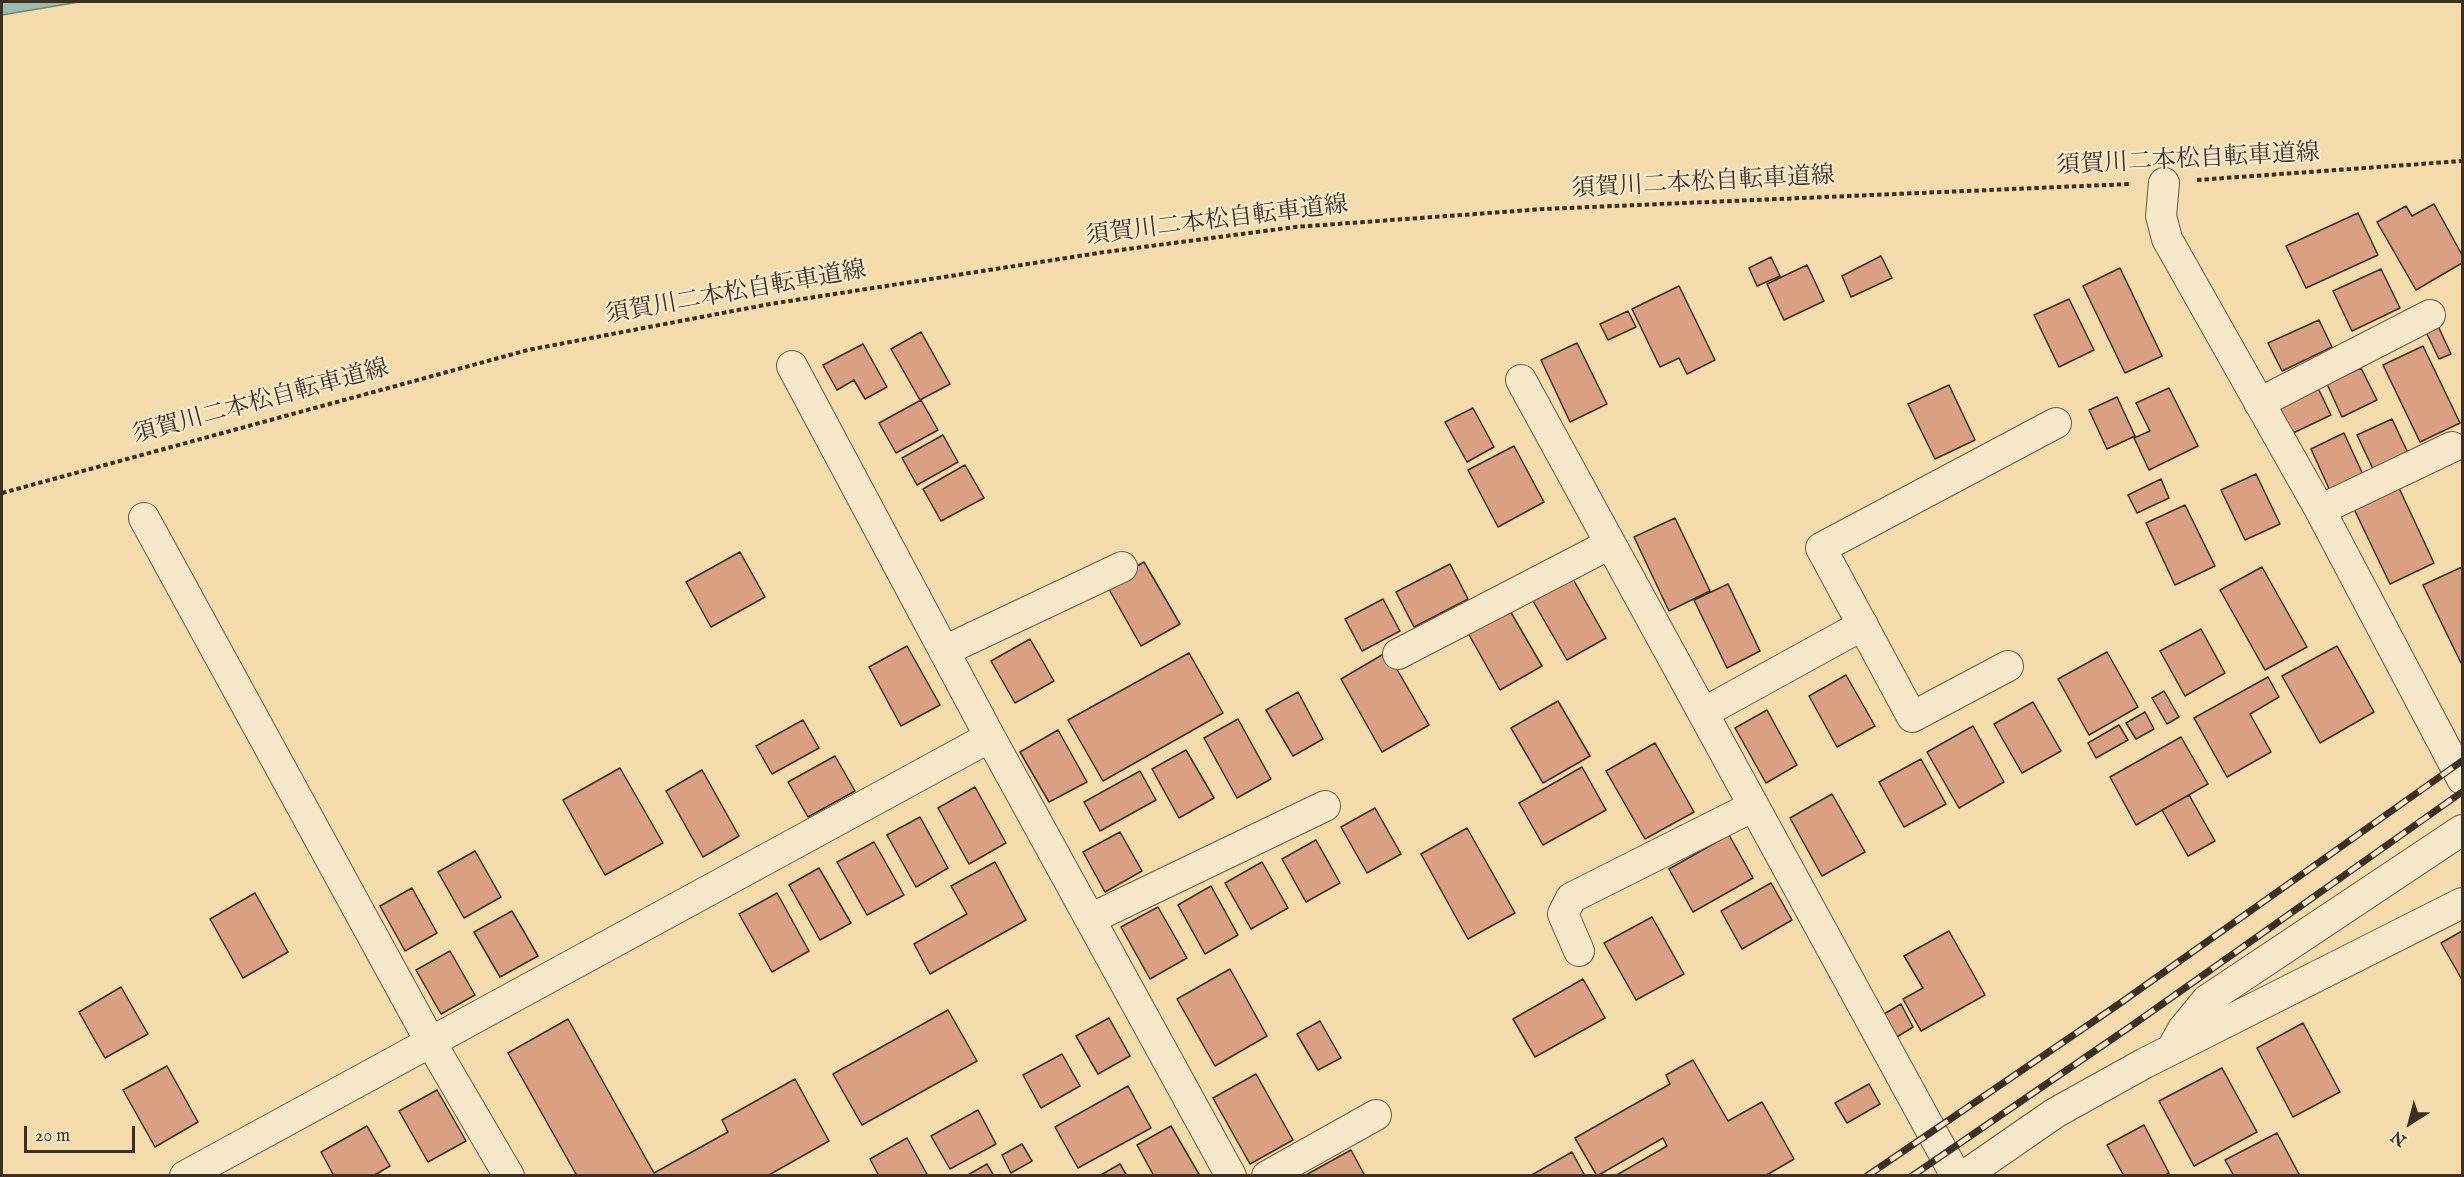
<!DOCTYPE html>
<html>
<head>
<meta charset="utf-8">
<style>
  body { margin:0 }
  #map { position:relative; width:2464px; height:1177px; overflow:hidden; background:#f4dcad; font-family:"IM FELL English",serif }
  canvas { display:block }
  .frame { position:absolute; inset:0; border:3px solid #3d3023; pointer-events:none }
  .north { position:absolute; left:2380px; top:1093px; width:60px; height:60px; -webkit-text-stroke:4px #f8e8ca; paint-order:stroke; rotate:216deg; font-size:16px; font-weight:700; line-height:24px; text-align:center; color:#3d3023 }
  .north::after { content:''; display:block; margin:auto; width:21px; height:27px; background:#3d3023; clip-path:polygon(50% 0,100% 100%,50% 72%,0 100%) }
  .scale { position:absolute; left:24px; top:1126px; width:111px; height:27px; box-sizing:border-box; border:3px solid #3d3023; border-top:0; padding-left:8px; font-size:18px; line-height:21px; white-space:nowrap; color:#3d3023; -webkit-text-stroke:4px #f8e8ca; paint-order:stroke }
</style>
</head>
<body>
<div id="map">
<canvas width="2464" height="1177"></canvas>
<div class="frame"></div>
<div class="north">N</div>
<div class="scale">20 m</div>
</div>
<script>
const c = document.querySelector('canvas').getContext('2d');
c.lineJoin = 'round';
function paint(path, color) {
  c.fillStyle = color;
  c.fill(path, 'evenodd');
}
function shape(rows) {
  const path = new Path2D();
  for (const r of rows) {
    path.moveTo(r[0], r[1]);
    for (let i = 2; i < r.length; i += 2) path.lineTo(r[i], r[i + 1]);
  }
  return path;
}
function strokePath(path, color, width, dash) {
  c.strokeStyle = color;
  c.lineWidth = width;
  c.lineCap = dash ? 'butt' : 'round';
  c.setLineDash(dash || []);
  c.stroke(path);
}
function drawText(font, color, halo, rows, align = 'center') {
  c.font = font + ' "IM FELL English","Noto Serif JP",serif';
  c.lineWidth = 4.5;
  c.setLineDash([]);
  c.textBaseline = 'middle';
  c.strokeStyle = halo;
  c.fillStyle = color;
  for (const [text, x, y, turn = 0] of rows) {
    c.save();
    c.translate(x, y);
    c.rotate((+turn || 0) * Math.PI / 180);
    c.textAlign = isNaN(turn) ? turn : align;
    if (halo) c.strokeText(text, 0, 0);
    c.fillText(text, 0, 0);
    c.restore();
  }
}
const water = shape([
  [2,2,79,2,2,15,2,2]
]);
paint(water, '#9cbcab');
strokePath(water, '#768475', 1.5);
const building = shape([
  [2434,204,2462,255,2462,263,2416,290,2377,222,2406,206,2412,216,2434,204],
  [2358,213,2378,255,2306,288,2286,246,2358,213],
  [1881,256,1892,278,1851,297,1842,276,1881,256],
  [1771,257,1780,276,1757,286,1749,268,1771,257],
  [1807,265,1824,301,1784,320,1767,284,1807,265],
  [2120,268,2162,356,2125,373,2083,286,2120,268],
  [2381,269,2400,308,2352,331,2333,291,2381,269],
  [1679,286,1715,360,1687,374,1679,358,1660,367,1632,309,1679,286],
  [2069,299,2094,350,2059,367,2034,315,2069,299],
  [1628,311,1636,327,1608,340,1600,324,1628,311],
  [2319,320,2332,347,2282,371,2268,343,2319,320],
  [2438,326,2451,354,2439,359,2426,332,2438,326],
  [921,332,950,384,920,400,891,349,921,332],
  [1577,343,1607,404,1570,422,1541,360,1577,343],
  [863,344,887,387,865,399,854,380,837,390,823,365,863,344],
  [2423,346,2460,423,2420,442,2383,365,2423,346],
  [2361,368,2377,400,2342,417,2327,384,2361,368],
  [1949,385,1975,440,1935,459,1908,404,1949,385],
  [2317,386,2331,415,2291,434,2277,405,2317,386],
  [2169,388,2198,446,2149,470,2134,438,2150,431,2136,403,2169,388],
  [2117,397,2135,436,2107,449,2089,410,2117,397],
  [921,400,938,430,896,453,879,423,921,400],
  [1473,408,1494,447,1467,462,1445,422,1473,408],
  [2392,419,2409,455,2374,471,2357,435,2392,419],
  [2344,433,2364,477,2331,493,2311,449,2344,433],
  [943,435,958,462,917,485,902,458,943,435],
  [1514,446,1544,502,1498,527,1468,470,1514,446],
  [965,465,984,498,941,521,923,489,965,465],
  [2256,474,2280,524,2245,540,2221,490,2256,474],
  [2161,479,2169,498,2137,513,2128,495,2161,479],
  [2399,488,2434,563,2390,584,2354,509,2399,488],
  [2185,505,2215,566,2175,585,2146,523,2185,505],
  [1675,518,1710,591,1669,611,1634,537,1675,518],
  [740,552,765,597,711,627,686,582,740,552],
  [1144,562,1180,624,1141,646,1106,584,1144,562],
  [1450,564,1468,599,1414,627,1396,592,1450,564],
  [2262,567,2307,647,2265,670,2220,590,2262,567],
  [2462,567,2462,662,2461,663,2423,585,2462,567],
  [1573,579,1606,638,1567,660,1533,601,1573,579],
  [1728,584,1760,651,1727,668,1694,600,1728,584],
  [1383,599,1400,631,1362,651,1345,619,1383,599],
  [1509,609,1542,666,1500,690,1468,633,1509,609],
  [2201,629,2225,673,2185,696,2160,651,2201,629],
  [1030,639,1054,681,1015,703,991,661,1030,639],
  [907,646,940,705,901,726,869,667,907,646],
  [2337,646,2374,712,2320,743,2282,676,2337,646],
  [1387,652,1429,725,1382,752,1341,679,1387,652],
  [2107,652,2138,707,2089,735,2058,679,2107,652],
  [1189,653,1223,713,1103,781,1068,720,1189,653],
  [1846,675,1875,726,1837,747,1809,696,1846,675],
  [2268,677,2279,697,2250,714,2271,752,2227,777,2194,718,2268,677],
  [2164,691,2179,717,2167,724,2152,698,2164,691],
  [1298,692,1323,739,1293,756,1266,710,1298,692],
  [1558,701,1590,756,1543,783,1511,728,1558,701],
  [2033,702,2061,751,2022,773,1994,724,2033,702],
  [1767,710,1797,765,1766,783,1735,728,1767,710],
  [2145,712,2154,729,2136,739,2126,723,2145,712],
  [1238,719,1271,779,1237,798,1204,738,1238,719],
  [803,720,819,748,772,774,756,746,803,720],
  [2119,725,2128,740,2096,758,2088,743,2119,725],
  [1973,726,2004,782,1959,808,1927,752,1973,726],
  [1058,730,1087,782,1049,802,1020,752,1058,730],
  [2181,737,2208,784,2136,825,2110,777,2181,737],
  [1655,743,1694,812,1645,839,1606,771,1655,743],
  [1186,750,1214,798,1179,818,1152,769,1186,750],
  [835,756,855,791,808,817,788,782,835,756],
  [1921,759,1946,804,1904,827,1879,782,1921,759],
  [1582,767,1606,810,1543,845,1519,803,1582,767],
  [620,768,663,843,605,875,563,800,620,768],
  [702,770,739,836,703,857,666,791,702,770],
  [1140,771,1156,800,1100,831,1084,802,1140,771],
  [975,787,1006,843,969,864,938,808,975,787],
  [1832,794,1865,852,1822,876,1790,818,1832,794],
  [2189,795,2215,841,2188,856,2162,810,2189,795],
  [1375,808,1401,854,1367,873,1341,827,1375,808],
  [920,817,948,868,916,887,887,835,920,817],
  [1467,828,1515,913,1468,939,1421,854,1467,828],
  [1120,832,1142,871,1105,892,1083,852,1120,832],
  [1729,835,1753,878,1693,912,1669,869,1729,835],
  [1316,840,1340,883,1306,902,1282,859,1316,840],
  [874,842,904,895,867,915,837,862,874,842],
  [475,851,501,897,464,918,438,872,475,851],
  [995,862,1026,920,930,974,914,944,967,914,951,886,995,862],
  [1262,862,1288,908,1251,929,1225,883,1262,862],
  [819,868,851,923,820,940,789,885,819,868],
  [1771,883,1792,920,1742,949,1721,911,1771,883],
  [1211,886,1238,935,1205,954,1178,905,1211,886],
  [412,888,437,933,405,951,380,906,412,888],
  [255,893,288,952,243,978,210,919,255,893],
  [777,893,809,951,772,972,739,914,777,893],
  [1158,907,1187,958,1150,979,1121,927,1158,907],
  [512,911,538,956,500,977,474,932,512,911],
  [1652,917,1684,974,1636,1000,1604,943,1652,917],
  [1949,931,1985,995,1921,1031,1903,999,1923,988,1904,956,1949,931],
  [2462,931,2462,977,2461,978,2441,943,2462,931],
  [450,951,475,995,441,1014,416,970,450,951],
  [1230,969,1267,1036,1215,1066,1177,999,1230,969],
  [1583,979,1605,1018,1535,1057,1513,1019,1583,979],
  [121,987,148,1034,105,1058,79,1012,121,987],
  [1901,1004,1913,1027,1897,1037,1884,1014,1901,1004],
  [948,1010,977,1061,862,1125,833,1074,948,1010],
  [1109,1018,1130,1056,1098,1074,1076,1036,1109,1018],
  [568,1019,654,1173,728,1132,722,1120,795,1079,829,1141,767,1176,577,1176,508,1053,568,1019],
  [1320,1021,1341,1058,1318,1070,1297,1034,1320,1021],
  [2303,1023,2340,1092,2293,1117,2257,1048,2303,1023],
  [1062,1054,1080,1086,1041,1108,1023,1075,1062,1054],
  [1693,1060,1728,1121,1762,1102,1794,1159,1765,1176,1615,1176,1667,1146,1663,1138,1597,1176,1575,1138,1670,1084,1666,1075,1693,1060],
  [167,1066,198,1122,155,1147,123,1090,167,1066],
  [2222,1068,2257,1132,2194,1166,2159,1101,2222,1068],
  [1256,1074,1293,1140,1250,1164,1213,1098,1256,1074],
  [1869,1084,1880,1104,1847,1123,1835,1103,1869,1084],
  [1128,1086,1151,1128,1078,1168,1055,1127,1128,1086],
  [437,1090,466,1141,428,1162,399,1111,437,1090],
  [978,1110,996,1144,950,1169,931,1136,978,1110],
  [2144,1125,2169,1173,2164,1176,2124,1176,2107,1145,2144,1125],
  [367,1126,390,1166,373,1176,334,1176,321,1152,367,1126],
  [1171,1126,1200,1176,1154,1176,1137,1145,1171,1126],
  [2277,1133,2300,1176,2234,1176,2225,1160,2277,1133],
  [907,1138,928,1176,879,1176,870,1159,907,1138],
  [1022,1144,1032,1161,1011,1173,1002,1155,1022,1144],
  [1351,1150,1365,1176,1304,1176,1351,1150],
  [1572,1152,1585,1176,1530,1176,1572,1152],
  [987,1164,994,1176,966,1176,987,1164],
  [1120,1164,1127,1176,1099,1176,1120,1164]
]);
paint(building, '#daa082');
strokePath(building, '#3d3023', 1.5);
const minor = shape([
  [2164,183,2161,216,2167,239,2320,510,2462,779],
  [792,366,990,737,1231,1176],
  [1521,380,1956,1176],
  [2259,403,2430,315],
  [2320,510,2452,447],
  [144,518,430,1041,509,1176],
  [944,651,1122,567],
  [1398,654,1610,544],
  [2008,666,1912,717,1821,548,2056,423],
  [1703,713,1863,625],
  [1090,919,1325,806],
  [1579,951,1563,914,1571,898,1754,806],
  [2173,1047,2183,1029,2207,1000,2462,830],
  [185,1176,990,737],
  [1267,1176,1376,1115],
  [1964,1176,2055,1113,2145,1063,2462,903]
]);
strokePath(minor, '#6b5b46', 32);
strokePath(shape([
  [2197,180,2462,161],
  [2,493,528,350,770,304,1105,252,1295,227,1544,209,2130,184]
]), '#3d3023', 4, [4.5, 3]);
strokePath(minor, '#f8e8ca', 30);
const rail = shape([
  [1867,1176,2119,1004,2462,761],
  [1912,1176,2134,1024,2462,792]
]);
strokePath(rail, '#3d3023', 7);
strokePath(rail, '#f8e8ca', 4.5, [14]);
drawText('24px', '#3d3023', '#f8e8ca', [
  ["須賀川二本松自転車道線",2188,161,-3],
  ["須賀川二本松自転車道線",1703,184,-3],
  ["須賀川二本松自転車道線",1217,222,-7],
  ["須賀川二本松自転車道線",736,294,-10],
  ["須賀川二本松自転車道線",261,403,-15]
]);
</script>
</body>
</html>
